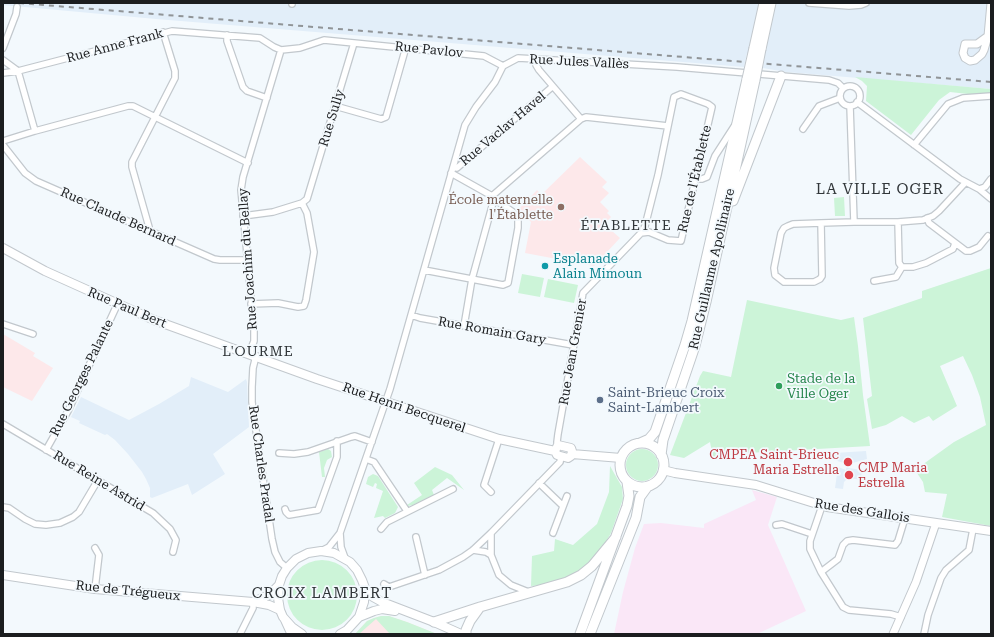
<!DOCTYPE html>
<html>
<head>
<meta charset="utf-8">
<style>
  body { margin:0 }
  #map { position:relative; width:994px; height:637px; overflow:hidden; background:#f3f9fd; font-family:"Roboto Serif",serif }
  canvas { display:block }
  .frame { position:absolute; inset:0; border:4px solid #1b1d1f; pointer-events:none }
</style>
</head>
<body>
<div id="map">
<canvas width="994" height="637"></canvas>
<div class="frame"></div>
</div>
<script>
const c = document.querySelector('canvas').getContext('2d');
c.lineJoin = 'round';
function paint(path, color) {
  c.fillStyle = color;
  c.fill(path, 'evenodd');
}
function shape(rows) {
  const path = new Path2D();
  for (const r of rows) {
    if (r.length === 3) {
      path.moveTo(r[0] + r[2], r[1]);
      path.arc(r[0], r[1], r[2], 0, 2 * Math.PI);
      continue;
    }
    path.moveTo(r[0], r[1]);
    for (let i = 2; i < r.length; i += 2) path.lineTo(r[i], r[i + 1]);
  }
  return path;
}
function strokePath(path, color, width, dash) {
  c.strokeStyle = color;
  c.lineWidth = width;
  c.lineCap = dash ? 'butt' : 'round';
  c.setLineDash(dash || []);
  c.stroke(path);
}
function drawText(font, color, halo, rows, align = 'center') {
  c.font = font + ' "Roboto Serif",serif';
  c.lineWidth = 3.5;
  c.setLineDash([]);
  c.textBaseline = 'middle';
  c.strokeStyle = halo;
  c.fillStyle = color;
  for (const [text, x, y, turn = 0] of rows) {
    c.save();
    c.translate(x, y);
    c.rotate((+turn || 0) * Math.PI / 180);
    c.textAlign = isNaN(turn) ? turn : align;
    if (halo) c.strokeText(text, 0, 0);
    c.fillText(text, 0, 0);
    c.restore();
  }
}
paint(shape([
  [752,490,777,497,768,525,806,611,757,634,614,634,623,592,635,548,644,524,661,523,704,528,704,524,756,500]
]), '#fae7f7');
paint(shape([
  [3,3,113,3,121,4,123,3,991,3,991,89,786,72,763,68,765,55,747,53,744,67,156,19,3,5],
  [191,377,228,392,246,379,247,382,249,427,213,454,225,474,192,495,188,484,152,498,150,497,150,488,146,479,142,472,128,454,115,440,107,434,105,435,79,423,80,421,71,417,81,397,129,420,159,404,189,386],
  [866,451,867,459,849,464,848,468,862,470,861,480,855,479,846,480,844,482,843,489,835,488,838,467,846,470,847,464,834,460,834,453]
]), '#e2eef9');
paint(shape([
  [580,157,607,182,602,187,609,193,600,202,609,211,607,213,611,217,604,224,620,238,594,266,525,253,531,222,518,210,537,190,541,195],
  [3,334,35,353,33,356,53,368,32,401,3,387],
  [381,616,389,616,407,622,437,634,355,634,367,621,374,618]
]), '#fde8ea');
paint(shape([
  [855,77,991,89,991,94,968,94,950,92,939,100,911,135,866,101,867,86,862,81],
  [844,197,845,216,835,216,834,198],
  [991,268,991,526,942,517,947,494,925,492,923,482,915,470,954,442,986,425,980,397,972,375,963,356,940,366,957,406,933,421,929,416,914,423,902,416,886,425,872,429,867,399,872,396,863,318,922,298,922,291],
  [522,274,544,278,540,297,518,293],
  [548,279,578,285,574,303,544,297],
  [747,300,841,320,854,317,858,346,863,395,870,446,747,453,721,456,713,458,710,442,684,458,670,455,700,376,703,371,731,377],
  [328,449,331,451,332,457,327,460,324,468,325,477,322,477,319,452],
  [642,465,16],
  [610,466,622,487,623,499,611,533,597,557,574,576,544,585,531,586,532,556,554,551,555,539,573,545,597,524,609,492],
  [435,467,452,475,464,490,447,478,432,490,434,495,413,505,408,506,407,505,422,495,414,483],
  [373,474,378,476,398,507,395,513,385,518,383,516,374,518,383,491,376,488,377,484,375,483,373,487,366,484,368,477],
  [322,595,35],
  [381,616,389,616,407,622,437,634,390,634,376,619,359,634,355,634,367,621,374,618]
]), '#ccf4d8');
const minor = shape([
  [292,3,292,4],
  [809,3,849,6,861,5,866,3],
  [227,35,227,41,243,87,247,91,267,98],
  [354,43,484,56,503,66],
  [3,48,16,14,17,7],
  [537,59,536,65,539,70,581,119],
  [3,60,18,71],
  [18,71,35,131],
  [3,73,18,71,172,31,260,38,274,47,281,50,300,48,324,40,354,43,307,199,302,203,273,212,243,216],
  [850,96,10],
  [857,102,960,179,979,189,991,199],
  [335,106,381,119,386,117,406,47],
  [850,106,854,222],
  [803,129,819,106,840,98],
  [3,141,35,131,128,106,133,106,248,163],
  [3,145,25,173,36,181,214,259,220,260,247,260],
  [914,145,948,104,963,98,991,96],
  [453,167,457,168,552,87],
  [451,173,492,196,581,119,586,117,668,126],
  [695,179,702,179,707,177,715,156,735,125],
  [979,189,985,187,991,179],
  [927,218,929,223,966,251,970,251,979,247,988,236],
  [898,222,899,263,902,267,913,267,926,263,953,249,955,243],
  [821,223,822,276,820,279,814,282,784,282,775,275,774,268,781,233,784,228,788,226,793,224,821,223,854,222,898,222,923,220,933,216,939,211,965,183],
  [149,231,149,227,132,167,132,162,175,78,175,71,163,32],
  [424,270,503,285,508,283,518,228,518,217,513,212,494,199,492,196],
  [874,281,896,277,902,267],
  [251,304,278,303,298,307,304,306,306,300,314,252,307,213,302,203],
  [411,315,420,318,573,345],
  [3,324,33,334],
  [464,326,472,279,494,199],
  [249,354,254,341,254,329,241,190,243,177,281,50],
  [256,356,253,368,252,387,252,402,254,417,272,539,275,552,280,562,287,568],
  [3,424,153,513,170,529,176,540,173,552],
  [558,445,557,442,558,434,583,293,641,233,645,226,658,175,674,97,681,94,708,104,712,107,681,241,668,240,649,232,641,233],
  [46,450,68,411,117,305],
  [279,453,294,454,308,452,351,437,355,436,372,442],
  [366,459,374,462,407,511],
  [539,483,563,506],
  [491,492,484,485,499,439],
  [822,506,810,541,810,549,821,572,843,607,849,610,891,614,901,617],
  [3,507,9,508,25,519,35,524,46,525,60,523,73,517,79,512,98,480],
  [285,509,286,512,289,515,318,510,337,457,337,441],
  [776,525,782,524,812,534],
  [381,529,387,522,453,489],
  [340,533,341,547,345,558],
  [553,533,567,496],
  [416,537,425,575],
  [95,548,99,555,95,589],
  [473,550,486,552,491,555,499,575,511,585,531,593],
  [321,551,329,547,340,533,390,389,465,125,476,107,495,82,503,66,518,58,677,67,829,80,838,83,843,88],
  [491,555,491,533],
  [821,572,838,559,843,545,847,541,853,540,895,545,898,541,905,518],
  [384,584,389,587,439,570,463,557,473,550,491,533,560,462,561,456],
  [240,634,253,608,253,602],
  [924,634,928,615,941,578,946,570,969,550,973,529]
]);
const tertiary = shape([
  [988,36,977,44,965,44,963,53,965,58,970,61,975,60,982,54,984,50,988,36,991,3],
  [285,621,291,634],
  [893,634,916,582,936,523]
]);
const secondary = shape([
  [3,248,45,271,154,320,317,379,499,439,555,451],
  [558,445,571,448,572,451,571,456,568,458,557,455,555,451,558,445],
  [572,454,621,458],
  [663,470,675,473,756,485,827,507,991,531],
  [3,575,95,589,253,602,269,605,280,610],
  [365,588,373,597,382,602,434,622,461,634],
  [253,602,269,595,279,585],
  [359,617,374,611,382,609,395,611],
  [302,634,292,627,283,617,280,610,278,598,279,585,282,576,287,568,296,559,308,553,321,551,334,553,350,562,357,570,362,580,365,588,364,602,359,617,347,630,340,634]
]);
const primary = shape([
  [754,48,764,3],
  [761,49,771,3],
  [733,201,781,76],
  [640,443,649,439,655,432,685,345,692,321,747,79],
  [642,465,22],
  [661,455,663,440,695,346,706,302,755,80],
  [434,622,480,607,567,582,581,575,592,566,616,537],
  [466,634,466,630,470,621,480,607],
  [580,634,627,506,629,496,627,482],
  [590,634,636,518,640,497,648,486]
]);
strokePath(minor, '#c2c8cd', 8);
strokePath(tertiary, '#c2c8cd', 9);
strokePath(secondary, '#c2c8cd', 10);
strokePath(primary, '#c2c8cd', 11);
strokePath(minor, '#fff', 5.5);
strokePath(tertiary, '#fff', 7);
strokePath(secondary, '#fff', 8);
strokePath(primary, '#fff', 9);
strokePath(shape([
  [19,3,991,82]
]), '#909497', 2, [5, 5]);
const primaryBridge = shape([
  [747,79,754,48],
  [755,80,761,49]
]);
strokePath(primaryBridge, '#c2c8cd', 11, []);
strokePath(primaryBridge, '#fff', 9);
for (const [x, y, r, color] of [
  [561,207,4,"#8d6e63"],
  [545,266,4,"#0f9aa8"],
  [779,386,4,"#2e9e5b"],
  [600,400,4,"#5c6f8a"],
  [848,462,5,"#e0444e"],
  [849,475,5,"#e0444e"]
]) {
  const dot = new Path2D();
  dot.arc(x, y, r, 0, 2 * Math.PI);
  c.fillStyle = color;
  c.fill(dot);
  strokePath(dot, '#f3f9fd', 1.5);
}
drawText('13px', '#1b1d1f', '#f3f9fd', [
  ["Rue Anne Frank",115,46,-15],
  ["Rue Pavlov",429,50,6],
  ["Rue Jules Vallès",579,62,3],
  ["Rue Sully",332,118,-73],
  ["Rue Vaclav Havel",503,129,-40],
  ["Rue de l'Établette",695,179,-77],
  ["Rue Claude Bernard",118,217,24],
  ["Rue Joachim du Bellay",248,259,-94],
  ["Rue Guillaume Apollinaire",712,269,-77],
  ["Rue Paul Bert",127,308,23],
  ["Rue Romain Gary",492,331,10],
  ["Rue Jean Grenier",573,352,-80],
  ["Rue Georges Palante",82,378,-64],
  ["Rue Henri Becquerel",404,408,19],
  ["Rue Charles Pradal",261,464,82],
  ["Rue Reine Astrid",99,481,31],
  ["Rue des Gallois",862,511,9],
  ["Rue de Trégueux",128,591,6]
]);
drawText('13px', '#785e54', '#f3f9fd', [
  ["École maternelle",553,200],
  ["l'Établette",553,215]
], 'right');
drawText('13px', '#0d838f', '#f3f9fd', [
  ["Esplanade",553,259],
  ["Alain Mimoun",553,274]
], 'left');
drawText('13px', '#27864d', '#f3f9fd', [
  ["Stade de la",787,379],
  ["Ville Oger",787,394]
], 'left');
drawText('13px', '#4e5e75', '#f3f9fd', [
  ["Saint-Brieuc Croix",608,393],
  ["Saint-Lambert",608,408]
], 'left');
drawText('13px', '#be3a42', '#f3f9fd', [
  ["CMPEA Saint-Brieuc",839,455],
  ["Maria Estrella",839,470],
  ["CMP Maria",858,468,"left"],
  ["Estrella",858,483,"left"]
], 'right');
c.letterSpacing = '1px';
drawText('14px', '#313639', '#f3f9fd', [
  ["ÉTABLETTE",626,226],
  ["L'OURME",258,352]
]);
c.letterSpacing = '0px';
c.letterSpacing = '1px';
drawText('15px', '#313639', '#f3f9fd', [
  ["LA VILLE OGER",880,190],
  ["CROIX LAMBERT",322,594]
]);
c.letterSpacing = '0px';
</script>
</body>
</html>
